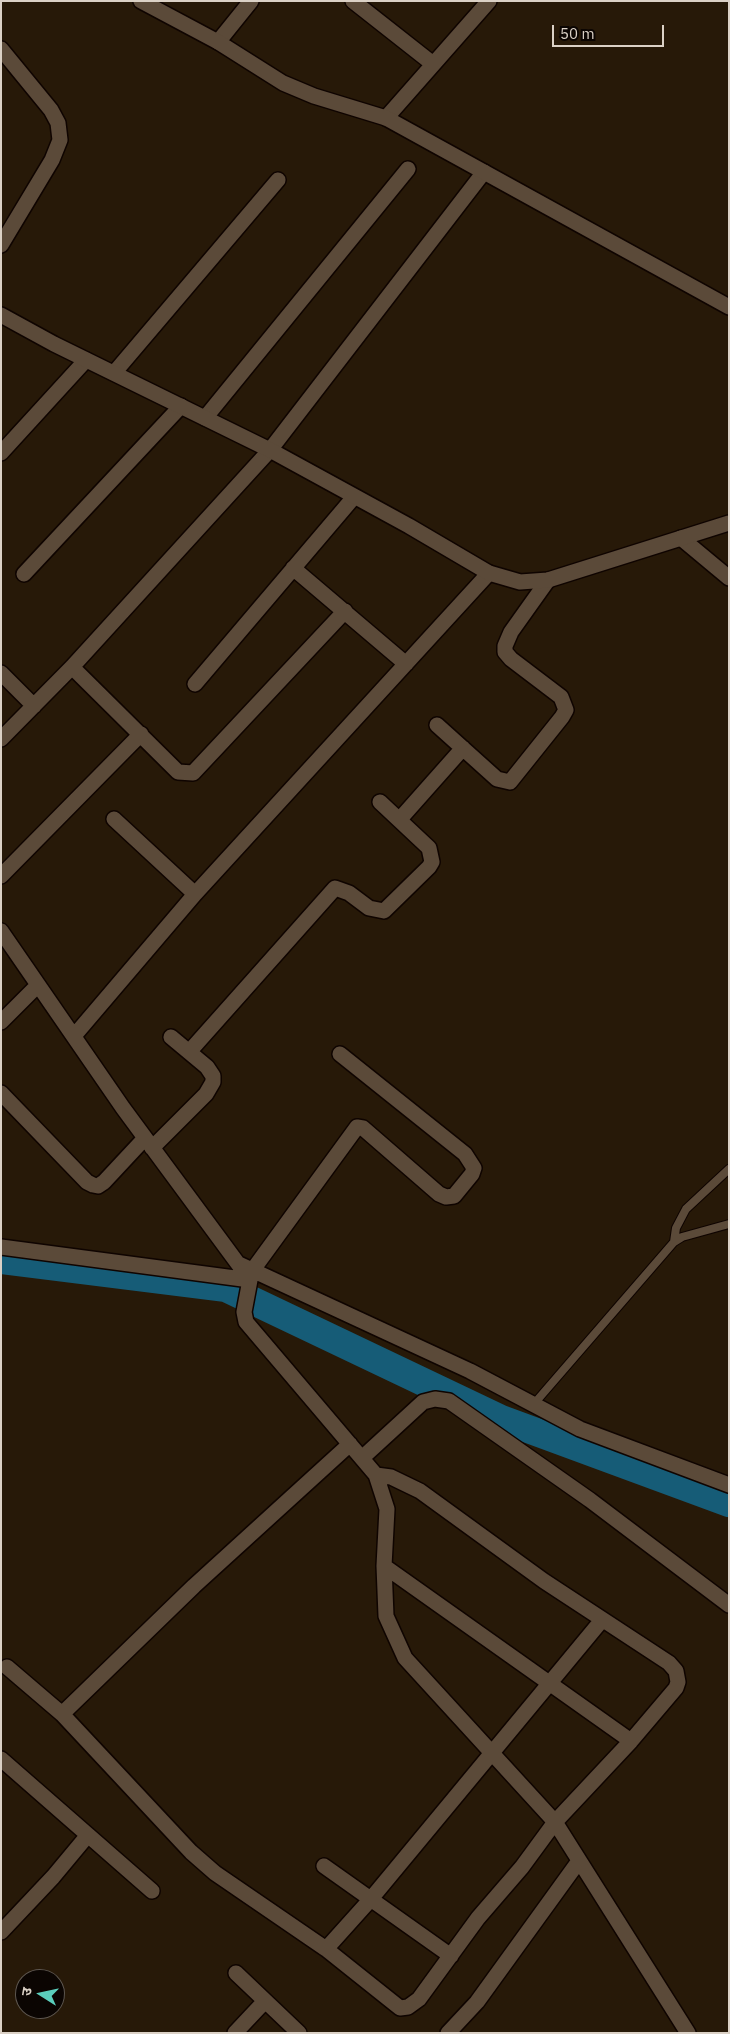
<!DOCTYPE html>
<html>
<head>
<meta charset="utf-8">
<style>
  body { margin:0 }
  #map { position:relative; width:730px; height:2034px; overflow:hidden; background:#271908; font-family:"IBM Plex Sans","Noto Sans Devanagari",sans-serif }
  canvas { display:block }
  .frame { position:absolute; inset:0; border:2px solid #dbd1c6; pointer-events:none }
  .north { position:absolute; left:15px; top:1969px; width:50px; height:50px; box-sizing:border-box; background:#0b0502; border:1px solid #5e5750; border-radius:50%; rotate:280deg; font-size:14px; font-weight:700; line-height:20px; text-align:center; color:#dbd1c6 }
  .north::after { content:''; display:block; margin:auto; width:18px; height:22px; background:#5bcebc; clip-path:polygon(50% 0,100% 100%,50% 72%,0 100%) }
  .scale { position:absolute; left:552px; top:25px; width:112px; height:22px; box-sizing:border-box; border:2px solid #dbd1c6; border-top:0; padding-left:6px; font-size:15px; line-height:18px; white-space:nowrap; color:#dbd1c6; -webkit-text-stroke:4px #0b0502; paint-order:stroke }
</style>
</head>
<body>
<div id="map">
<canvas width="730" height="2034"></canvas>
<div class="frame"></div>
<div class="north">उ</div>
<div class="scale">50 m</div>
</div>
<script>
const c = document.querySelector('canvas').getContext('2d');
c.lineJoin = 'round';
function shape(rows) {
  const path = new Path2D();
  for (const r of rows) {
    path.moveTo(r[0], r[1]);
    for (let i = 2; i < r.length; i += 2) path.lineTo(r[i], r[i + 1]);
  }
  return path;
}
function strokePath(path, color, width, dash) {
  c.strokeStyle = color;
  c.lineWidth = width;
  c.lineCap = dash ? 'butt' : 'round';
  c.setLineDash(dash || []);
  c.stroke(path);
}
strokePath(shape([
  [1,1260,226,1288,501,1419,729,1503]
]), '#165c77', 28);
const lane = shape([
  [674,1242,676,1228,686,1209,729,1169],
  [533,1405,674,1242,682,1237,729,1224]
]);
const street = shape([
  [353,1,433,64],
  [218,42,251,1],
  [1,49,51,110,58,123,60,140,52,160,1,245],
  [386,118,489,1],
  [114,373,278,180],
  [205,418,408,169],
  [1,453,86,360],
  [681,538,729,578],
  [293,568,406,664],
  [24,574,181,406],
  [72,667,178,772,193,773,345,611],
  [1,673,34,706],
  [195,684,354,497],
  [437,725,497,779,510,782,562,717,566,710,561,697,511,659,505,652,505,646,511,632,548,580],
  [1,739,72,667,270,450,484,172],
  [114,819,195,894],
  [400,819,463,748],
  [1,876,141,734],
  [1,931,123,1108,250,1280,244,1312,246,1322,376,1475,387,1509,384,1566,386,1616,405,1658,555,1822,688,2033],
  [1,1022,38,985],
  [74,1036,195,894,489,573],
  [189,1052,335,888,349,893,369,908,384,911,429,867,432,862,429,848,380,802],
  [1,1093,87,1182,93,1185,98,1186,104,1182,145,1138],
  [152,1148,206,1094,213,1082,213,1076,207,1067,171,1037],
  [1,1247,250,1280],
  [239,1264,470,1371,580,1429,729,1485],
  [252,1271,357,1127,363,1128,439,1194,446,1197,454,1196,472,1174,474,1168,465,1154,340,1054],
  [362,1458,423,1402,435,1399,449,1401,590,1500,729,1605],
  [384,1566,631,1741],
  [7,1667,62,1714,191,1852,215,1873,326,1949,400,2008,408,2007,419,1999,478,1918,522,1867,555,1822,631,1741,676,1688,678,1682,676,1671,669,1663,544,1581,420,1491,391,1477,376,1475],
  [62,1714,194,1586,350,1444],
  [1,1759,152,1891],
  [324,1866,451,1956],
  [1,1932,53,1877,88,1835],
  [326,1949,370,1900,602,1620],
  [236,1973,299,2033],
  [235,2033,265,2001],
  [448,2033,477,2002,579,1861]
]);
const secondary = shape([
  [141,1,218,42,283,83,314,96,386,118,729,307],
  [1,315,54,344,270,450,409,526,489,573,520,582,548,580,729,523]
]);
strokePath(lane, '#0f0400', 10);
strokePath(street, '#0f0400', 18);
strokePath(secondary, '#0f0400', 18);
strokePath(lane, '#5b4a39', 8);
strokePath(street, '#5b4a39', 15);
strokePath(secondary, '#5b4a39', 15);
</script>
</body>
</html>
